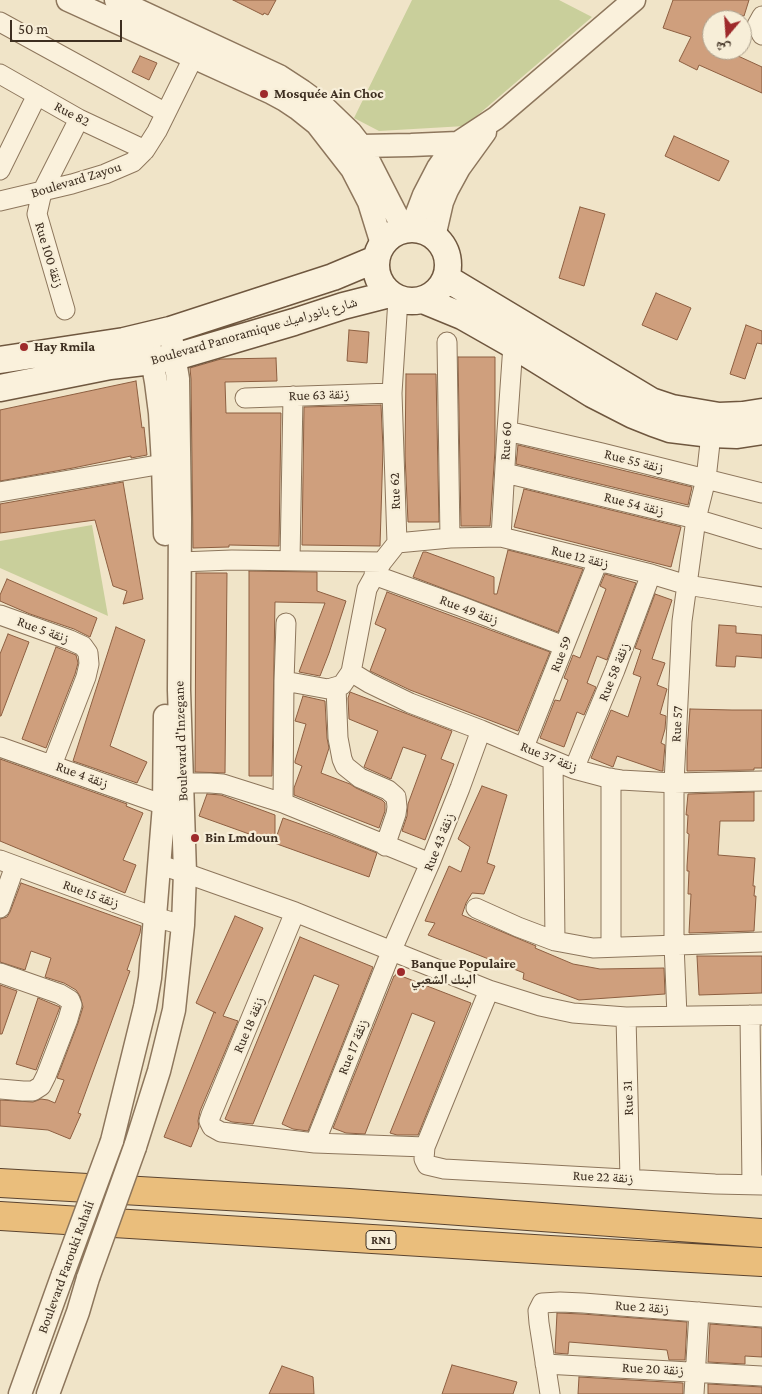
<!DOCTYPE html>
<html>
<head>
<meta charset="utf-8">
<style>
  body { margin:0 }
  #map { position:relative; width:762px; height:1394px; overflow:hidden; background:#f0e4c8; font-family:"Crimson Pro","Noto Naskh Arabic",serif }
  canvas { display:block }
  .north { position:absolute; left:702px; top:10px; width:50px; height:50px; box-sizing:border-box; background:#f7eed8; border:1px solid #ada18e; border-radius:50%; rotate:198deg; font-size:14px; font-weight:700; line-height:20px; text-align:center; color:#3d2e20 }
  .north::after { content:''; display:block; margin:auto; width:18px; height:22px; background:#9e2a2b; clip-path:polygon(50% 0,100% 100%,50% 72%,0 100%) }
  .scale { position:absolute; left:10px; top:20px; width:112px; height:22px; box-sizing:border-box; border:2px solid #3d2e20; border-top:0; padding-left:6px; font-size:15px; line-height:18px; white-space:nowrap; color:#3d2e20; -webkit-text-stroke:4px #f7eed8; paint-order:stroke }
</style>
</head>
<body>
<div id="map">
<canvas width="762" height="1394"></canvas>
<div class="north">ش</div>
<div class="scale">50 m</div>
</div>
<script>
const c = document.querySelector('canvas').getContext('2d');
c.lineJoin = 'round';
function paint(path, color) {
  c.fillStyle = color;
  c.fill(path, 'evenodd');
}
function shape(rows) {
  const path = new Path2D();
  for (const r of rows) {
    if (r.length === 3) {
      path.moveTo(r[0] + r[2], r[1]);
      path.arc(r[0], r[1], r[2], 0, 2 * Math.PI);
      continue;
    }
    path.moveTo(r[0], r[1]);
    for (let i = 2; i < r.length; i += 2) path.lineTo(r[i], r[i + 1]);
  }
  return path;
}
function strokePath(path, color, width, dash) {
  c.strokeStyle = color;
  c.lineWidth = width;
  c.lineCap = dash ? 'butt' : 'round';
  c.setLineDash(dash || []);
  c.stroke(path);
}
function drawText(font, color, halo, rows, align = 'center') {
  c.font = font + ' "Crimson Pro","Noto Naskh Arabic",serif';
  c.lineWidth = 4.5;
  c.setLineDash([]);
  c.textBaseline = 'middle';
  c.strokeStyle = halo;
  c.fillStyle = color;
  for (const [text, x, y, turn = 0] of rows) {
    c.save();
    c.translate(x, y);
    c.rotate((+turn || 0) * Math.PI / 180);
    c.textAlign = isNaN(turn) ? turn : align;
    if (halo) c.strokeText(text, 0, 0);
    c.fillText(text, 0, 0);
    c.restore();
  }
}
paint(shape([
  [412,0,559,0,592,17,465,126,379,131,354,118],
  [92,525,108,616,0,568,0,541]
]), '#c9cf9b');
const building = shape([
  [233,0,276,0,268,15,264,13,263,15,233,0],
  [673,0,749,0,744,16,733,12,730,20,712,20,712,50,725,50,762,67,762,93,699,65,697,70,679,61,691,37,663,28,673,0],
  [140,56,157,63,149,80,132,72,140,56],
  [674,136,729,161,719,181,665,156,674,136],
  [580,207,605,214,584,286,559,278,580,207],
  [656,293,691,308,677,340,642,325,656,293],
  [746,325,762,331,762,344,757,343,745,379,730,374,746,325],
  [349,330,369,332,367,363,347,361,349,330],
  [458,357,495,357,495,450,490,526,461,526,458,357],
  [276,358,277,381,225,382,226,413,281,413,279,546,229,545,229,547,193,548,191,379,190,368,221,359,276,358],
  [406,374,436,374,439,522,408,522,405,455,406,374],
  [136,381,142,428,144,427,147,455,131,458,131,456,73,468,0,481,0,410,136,381],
  [381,405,383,448,380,546,302,545,304,407,381,405],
  [518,445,692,487,688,505,516,464,518,445],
  [123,482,143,599,123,604,127,591,113,586,95,520,0,533,0,504,123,482],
  [524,489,681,527,671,567,514,527,524,489],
  [508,550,583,569,558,632,413,577,423,552,426,552,494,577,494,594,497,594,508,550],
  [249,571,317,572,317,591,346,601,329,653,320,676,299,672,325,603,275,602,272,776,249,776,249,571],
  [196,573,227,573,225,773,195,772,196,573],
  [605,574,636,583,607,660,597,656,587,683,596,687,584,715,577,712,564,747,540,738,555,700,560,701,568,680,564,678,573,655,580,658,606,589,600,586,605,574],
  [7,579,97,618,90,637,74,629,30,614,0,601,0,595,7,579],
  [387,592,550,652,518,731,410,690,370,671,386,629,375,624,387,592],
  [655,594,672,600,652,659,665,663,657,685,667,689,660,714,666,716,665,729,661,743,665,745,663,768,663,771,661,771,617,756,613,767,591,758,611,710,628,717,641,677,633,674,641,650,635,648,655,594],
  [719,625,736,626,736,633,762,635,762,658,736,656,735,667,716,666,719,625],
  [116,627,145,640,110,746,147,762,137,783,73,761,116,627],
  [8,634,29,642,1,716,0,716,0,654,8,634],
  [56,647,76,655,78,663,75,674,46,748,22,739,56,647],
  [350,692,452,731,441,759,454,764,425,840,402,831,407,816,408,804,426,755,403,747,391,779,364,767,378,731,349,719,348,698,350,692],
  [303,696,325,701,327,738,329,748,321,773,350,784,356,788,382,800,385,803,385,811,379,828,294,795,294,788,302,766,295,763,295,761,306,724,295,721,303,696],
  [690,709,732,710,762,710,762,768,754,768,754,770,687,771,687,751,690,709],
  [0,759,127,804,126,806,143,813,123,860,136,865,125,893,0,841,0,759],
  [482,786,507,795,487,863,495,866,484,894,472,893,466,903,462,915,536,946,535,948,573,964,600,969,664,968,665,994,579,1000,523,979,524,973,428,935,435,923,425,921,449,866,461,872,470,847,458,839,482,786],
  [754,792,754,821,720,821,718,855,755,858,753,886,755,886,754,896,756,896,754,931,689,933,691,894,688,894,689,871,687,871,687,866,689,834,687,833,688,815,686,815,688,794,754,792],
  [207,794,221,795,275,815,275,841,283,818,331,835,377,853,369,877,199,816,207,794],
  [21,883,141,926,140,933,127,970,130,971,78,1113,81,1114,70,1139,48,1130,0,1126,0,1100,33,1102,41,1099,48,1100,55,1103,64,1080,57,1078,78,1023,83,1007,80,996,76,990,64,983,45,977,51,958,31,951,25,970,0,962,0,919,7,917,10,912,21,883],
  [235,916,263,928,223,1016,238,1021,200,1111,198,1121,199,1127,191,1147,164,1137,214,1012,216,1013,196,1003,235,916],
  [300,937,373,967,308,1131,293,1129,282,1124,339,985,314,975,253,1124,232,1122,225,1119,300,937],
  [697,956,762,956,762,993,699,995,697,956],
  [396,974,471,1003,418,1135,397,1135,390,1133,435,1022,412,1013,365,1134,346,1133,333,1128,394,976,395,976,396,974],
  [0,985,17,991,2,1034,0,1034,0,985],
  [38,998,60,1007,36,1070,16,1064,38,998],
  [557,1313,582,1314,687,1322,685,1360,669,1360,667,1350,569,1342,568,1354,555,1353,557,1313],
  [710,1324,762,1328,762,1357,745,1356,745,1364,708,1362,710,1324],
  [452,1365,517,1382,513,1394,442,1394,452,1365],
  [282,1366,313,1377,314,1394,269,1394,282,1366],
  [579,1377,683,1383,683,1394,578,1394,579,1377],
  [708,1384,762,1387,762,1394,708,1394,708,1384]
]);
paint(building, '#cf9f7d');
strokePath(building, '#8d5f41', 1);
const minor = shape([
  [762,16,757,25,762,35],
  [0,22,166,113],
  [0,74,79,119,145,150],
  [0,170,37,95],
  [0,201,72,184,105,174,133,162,145,150,157,131,200,44],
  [65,310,37,214,42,192,79,119],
  [447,342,450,538],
  [245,398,392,393],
  [507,431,602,453,762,493],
  [505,473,696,519,762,539],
  [0,492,163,464],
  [501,537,507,431,513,345],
  [397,543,450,538,501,537,651,574,687,585,762,597],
  [290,560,293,396],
  [180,562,232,560,382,562],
  [374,575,460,606,564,646],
  [0,615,70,640,83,646,88,653,89,664,86,677,52,765],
  [351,672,369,683,410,703,481,730,574,769,608,778,621,780,674,783,762,781],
  [284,681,328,689,342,685,351,672,367,589,382,562,397,543,392,393,398,299],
  [336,687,338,738,342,759,345,766,360,778,388,790,396,797,397,807,396,814,385,846],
  [0,747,164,805],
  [524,747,598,561],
  [553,761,555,941],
  [574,769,615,670,651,574],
  [611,778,611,947],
  [182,783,210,783,223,784,283,803,430,863],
  [283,803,284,681,286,623],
  [0,860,154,917,183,925],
  [160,865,185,873,295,912,489,990,540,1006,573,1013,626,1017,762,1015],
  [0,908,15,866],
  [476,908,518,927,555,941,593,948,762,942],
  [295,912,211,1115,209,1121,212,1127,221,1132,315,1143,425,1147],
  [0,973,60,994,70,1000,72,1005,68,1019,46,1076,41,1086,33,1091,23,1091,0,1089],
  [489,990,425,1147,424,1159,427,1165,444,1169,715,1184,762,1185],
  [750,1015,752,1185],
  [677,1016,674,944,674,783,682,621,696,519,706,479,711,434],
  [626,1017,630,1179],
  [315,1143,391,952,430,863,460,788,481,730],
  [545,1364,762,1376],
  [550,1394,539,1323,538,1311,542,1303,560,1302,583,1303,762,1317],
  [694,1394,699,1312]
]);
const tertiary = shape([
  [68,0,272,93,285,100,297,108,317,124,352,169,369,202,382,244],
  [116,0,279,76,302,91,324,107,351,133,361,146,404,230],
  [361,146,411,145,458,143],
  [411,229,424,195,438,168,445,158,458,143,496,118,634,0],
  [434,237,442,202,447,190,459,168,485,132],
  [149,344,156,382,160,413,163,464,165,534],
  [112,1141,145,1007,150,978,164,805,165,716],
  [135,1147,159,1071,174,1010,183,925,185,873,179,690,180,519,178,379,170,330],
  [20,1394,63,1274],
  [48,1394,78,1312,88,1278]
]);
const secondary = shape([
  [412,265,36],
  [446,278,651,401,672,408,719,416,743,415,762,412],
  [423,300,462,316,513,345,592,394,633,415,653,423,670,429,711,434,737,435,762,431],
  [0,360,124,341,170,330,333,277,376,259],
  [0,388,110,366,152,361,175,357,294,322,343,306,390,294]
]);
const trunk = shape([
  [0,1183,349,1203,762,1233],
  [0,1216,550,1250,762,1262]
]);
strokePath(minor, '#8d765c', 21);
strokePath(tertiary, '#8d765c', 25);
strokePath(secondary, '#6f573f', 29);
strokePath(trunk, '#5b4430', 30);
strokePath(minor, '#faf1dc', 19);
strokePath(tertiary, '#faf1dc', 22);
strokePath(secondary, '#faf1dc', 26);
strokePath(trunk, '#eabe7c', 28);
const tertiaryBridge = shape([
  [63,1274,112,1141],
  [88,1278,135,1147]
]);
strokePath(tertiaryBridge, '#8d765c', 25, []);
strokePath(tertiaryBridge, '#faf1dc', 22);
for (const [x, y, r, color] of [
  [264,94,5,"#9e2a2b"],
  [24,347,5,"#9e2a2b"],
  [195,838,5,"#9e2a2b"],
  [401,972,5,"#9e2a2b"]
]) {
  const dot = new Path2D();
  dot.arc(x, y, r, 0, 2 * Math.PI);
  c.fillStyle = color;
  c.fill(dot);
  strokePath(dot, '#f7eed8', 2);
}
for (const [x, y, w] of [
  [381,1240,30]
]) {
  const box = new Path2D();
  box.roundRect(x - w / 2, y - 9.5, w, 19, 4);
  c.fillStyle = '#f7eed8';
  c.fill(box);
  strokePath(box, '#3d2e20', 1);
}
drawText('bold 12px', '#3d2e20', null, [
  ["RN1",381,1240]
]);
drawText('bold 14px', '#3d2e20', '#f7eed8', [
  ["Mosquée Ain Choc",274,94],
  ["Hay Rmila",34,347],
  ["Bin Lmdoun",205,838],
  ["Banque Populaire",411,964],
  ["البنك الشعبي",411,980]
], 'left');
drawText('14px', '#3d2e20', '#f7eed8', [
  ["Rue 82",72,114,28],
  ["Boulevard Zayou",76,180,-17],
  ["Rue 100 زنقة",49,255,73],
  ["Boulevard Panoramique شارع بانوراميك",254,331,-16],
  ["Rue 63 زنقة",319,395,-2],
  ["Rue 60",506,441,-87],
  ["Rue 55 زنقة",634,461,14],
  ["Rue 62",395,491,-92],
  ["Rue 54 زنقة",634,504,14],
  ["Rue 12 زنقة",580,557,14],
  ["Rue 49 زنقة",469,610,21],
  ["Rue 5 زنقة",43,630,20],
  ["Rue 59",561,654,-69],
  ["Rue 58 زنقة",614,672,-68],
  ["Rue 57",677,724,-87],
  ["Boulevard d'Inzegane",181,741,-92],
  ["Rue 37 زنقة",549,757,22],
  ["Rue 4 زنقة",82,775,20],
  ["Rue 43 زنقة",439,842,-68],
  ["Rue 15 زنقة",91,894,20],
  ["Rue 18 زنقة",249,1025,-67],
  ["Rue 17 زنقة",353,1047,-68],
  ["Rue 31",628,1098,-92],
  ["Rue 22 زنقة",603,1177,3],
  ["Boulevard Farouki Rahali",66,1267,-70],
  ["Rue 2 زنقة",642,1307,4],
  ["Rue 20 زنقة",653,1369,3]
]);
</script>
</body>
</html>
